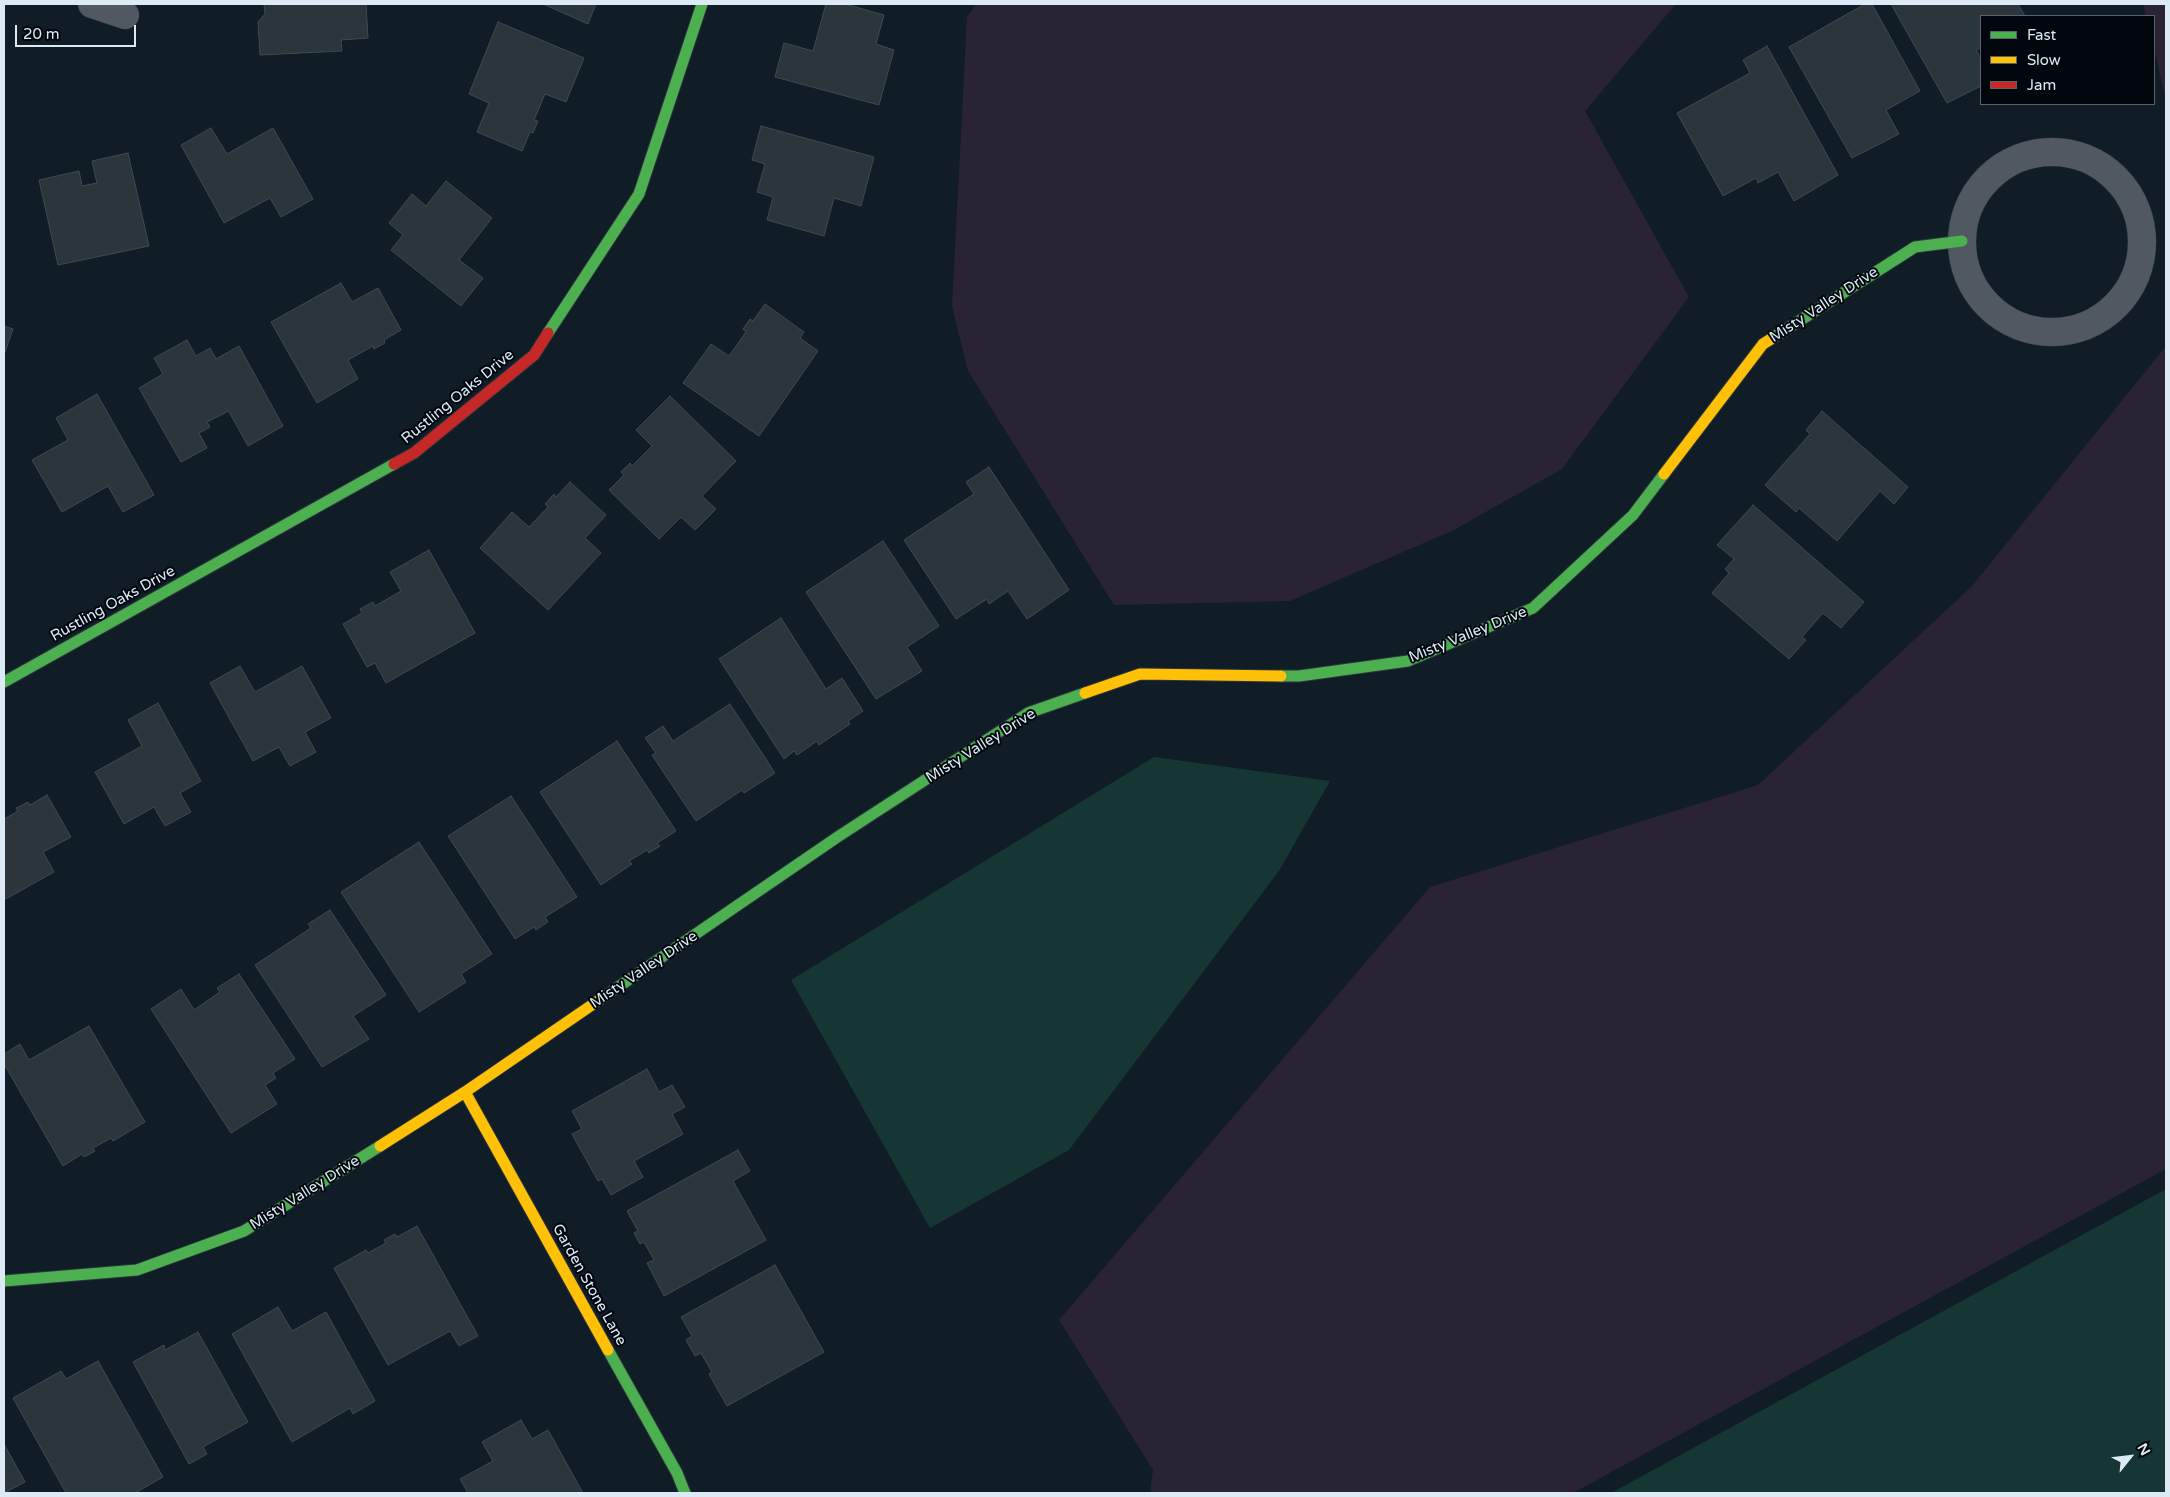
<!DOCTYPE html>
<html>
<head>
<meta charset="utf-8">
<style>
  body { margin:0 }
  #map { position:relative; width:2170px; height:1497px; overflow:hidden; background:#101c26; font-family:"Varela Round",sans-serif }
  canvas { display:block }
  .frame { position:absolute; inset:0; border:5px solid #dceaf5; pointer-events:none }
  .legend { position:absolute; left:1980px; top:15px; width:175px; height:90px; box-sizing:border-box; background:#02070e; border:1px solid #59626a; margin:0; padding:6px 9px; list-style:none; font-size:15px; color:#dceaf5 }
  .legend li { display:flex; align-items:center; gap:10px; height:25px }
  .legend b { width:25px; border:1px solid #59626a }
  .north { position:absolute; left:2105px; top:1432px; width:50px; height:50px; -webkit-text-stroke:4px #02070e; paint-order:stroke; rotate:61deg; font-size:14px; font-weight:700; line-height:20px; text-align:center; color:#dceaf5 }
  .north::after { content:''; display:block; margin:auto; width:18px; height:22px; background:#dceaf5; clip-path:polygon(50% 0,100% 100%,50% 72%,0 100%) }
  .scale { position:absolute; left:15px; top:25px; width:121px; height:22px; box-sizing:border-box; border:2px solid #dceaf5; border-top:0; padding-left:6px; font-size:15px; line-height:18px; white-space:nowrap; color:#dceaf5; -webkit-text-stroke:4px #02070e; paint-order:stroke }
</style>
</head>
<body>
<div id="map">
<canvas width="2170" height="1497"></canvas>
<div class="frame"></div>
<ul class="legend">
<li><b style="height:6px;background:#4caf50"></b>Fast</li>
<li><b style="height:6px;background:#ffc107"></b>Slow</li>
<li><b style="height:6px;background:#c62828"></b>Jam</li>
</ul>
<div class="north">N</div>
<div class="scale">20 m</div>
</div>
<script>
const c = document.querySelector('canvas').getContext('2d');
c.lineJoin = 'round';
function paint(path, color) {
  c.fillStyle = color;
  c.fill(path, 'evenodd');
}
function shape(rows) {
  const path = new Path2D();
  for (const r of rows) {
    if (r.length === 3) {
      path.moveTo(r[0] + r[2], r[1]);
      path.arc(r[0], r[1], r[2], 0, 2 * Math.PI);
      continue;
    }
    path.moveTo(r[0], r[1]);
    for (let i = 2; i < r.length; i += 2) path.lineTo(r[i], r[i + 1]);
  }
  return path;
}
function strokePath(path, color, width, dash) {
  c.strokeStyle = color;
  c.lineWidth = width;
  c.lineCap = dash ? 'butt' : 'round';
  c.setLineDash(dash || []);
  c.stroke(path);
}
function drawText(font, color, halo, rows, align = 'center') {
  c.font = font + ' "Varela Round",sans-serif';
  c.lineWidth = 4;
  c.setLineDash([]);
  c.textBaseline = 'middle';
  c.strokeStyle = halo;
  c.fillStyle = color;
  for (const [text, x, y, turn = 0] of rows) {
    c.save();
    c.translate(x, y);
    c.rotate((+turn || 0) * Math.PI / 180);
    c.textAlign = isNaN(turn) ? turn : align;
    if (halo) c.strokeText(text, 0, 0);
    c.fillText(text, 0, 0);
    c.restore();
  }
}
paint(shape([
  [976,4,1676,4,1585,111,1689,297,1562,469,1454,530,1290,601,1114,605,968,371,952,306,967,17],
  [2143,4,2166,4,2166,100,2154,49,2154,16,2146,16],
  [2166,346,2166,1169,1573,1493,1150,1493,1153,1470,1059,1320,1430,887,1758,785,1972,586]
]), '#292333');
paint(shape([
  [1154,757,1330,781,1279,871,1069,1150,930,1228,791,980],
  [2166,1189,2166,1493,1611,1493]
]), '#153633');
const building = shape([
  [264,4,366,4,368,38,341,40,342,51,260,55,258,22,265,14,264,4],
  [543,4,596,4,588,24,543,4],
  [826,4,845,4,884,15,876,44,894,50,879,105,775,77,784,43,813,51,826,4],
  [1865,4,1872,4,1920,91,1886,110,1899,134,1852,158,1789,47,1865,4],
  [1891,4,2018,4,2025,16,1981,16,1981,48,1976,50,1981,59,1981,86,1947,103,1891,4],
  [498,22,584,58,566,102,545,94,534,120,538,121,533,133,530,132,522,151,477,132,489,103,469,94,498,22],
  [1767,46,1838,175,1794,201,1778,172,1758,183,1756,178,1723,196,1677,113,1750,73,1743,60,1767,46],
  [761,126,874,157,861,206,834,198,824,236,767,220,773,197,757,192,765,164,752,160,761,126],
  [211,128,227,154,273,128,313,199,281,217,270,198,224,223,181,145,211,128],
  [128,153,149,246,58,265,39,180,79,171,82,186,97,183,92,161,128,153],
  [446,181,492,218,459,260,483,278,461,306,391,250,403,235,389,223,412,194,426,206,446,181],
  [341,283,352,302,378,288,401,330,384,340,385,343,374,349,373,346,348,360,358,379,317,403,271,322,341,283],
  [765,304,804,332,800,338,818,351,759,436,683,383,711,344,729,356,746,332,743,329,750,319,753,321,765,304],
  [4,326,13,329,4,355,4,326],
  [187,340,196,356,210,348,216,359,239,346,283,426,248,446,228,410,227,412,207,422,210,427,199,433,207,448,181,462,139,388,163,374,154,358,187,340],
  [97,394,154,495,123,512,108,486,62,512,32,460,68,440,56,418,97,394],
  [670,396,736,461,702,496,716,509,695,530,681,517,659,539,609,490,624,475,621,472,630,463,632,466,652,446,636,430,670,396],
  [1822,411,1908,487,1894,504,1880,491,1837,541,1799,508,1796,512,1765,485,1810,434,1806,430,1822,411],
  [989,467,1069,590,1027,619,1008,591,989,604,987,599,956,619,904,540,974,494,966,482,989,467],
  [570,482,606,515,585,538,601,553,548,610,480,548,512,512,529,527,548,507,545,504,554,494,556,497,570,482],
  [1753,505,1864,602,1841,628,1823,613,1802,637,1806,640,1789,659,1712,593,1729,573,1725,569,1734,559,1717,545,1753,505],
  [883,541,939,626,907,647,922,671,876,699,806,592,883,541],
  [429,550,475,633,386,683,375,663,367,667,343,624,362,613,360,609,373,602,375,606,401,591,390,572,429,550],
  [781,618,826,689,842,678,863,711,848,721,850,724,819,745,817,741,797,755,794,751,784,759,719,659,781,618],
  [240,666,255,692,302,666,331,718,305,732,316,752,290,766,279,747,253,761,210,683,240,666],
  [158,703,201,781,180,793,191,812,165,826,154,807,124,824,95,772,142,746,128,720,158,703],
  [730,704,775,773,744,793,742,790,696,821,652,755,656,753,645,738,663,726,673,741,730,704],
  [617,741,676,831,657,843,660,846,649,853,647,850,629,861,632,864,601,885,540,792,617,741],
  [47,795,71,837,43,852,54,872,4,900,4,819,18,811,16,808,28,802,30,805,47,795],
  [511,796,577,897,545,917,548,922,536,930,534,927,515,939,448,836,511,796],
  [419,842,492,954,461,974,466,982,419,1012,341,892,419,842],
  [330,910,386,995,353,1016,369,1039,322,1067,255,965,311,928,308,924,330,910],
  [239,974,295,1059,273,1073,276,1078,265,1085,277,1104,231,1133,151,1009,181,989,194,1010,220,992,217,988,239,974],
  [89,1026,145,1122,113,1141,111,1138,93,1148,95,1151,84,1157,82,1154,63,1166,4,1064,4,1054,20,1044,29,1060,89,1026],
  [647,1069,659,1092,672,1085,685,1107,672,1114,683,1134,634,1161,643,1177,611,1195,602,1179,598,1181,572,1134,582,1129,572,1111,647,1069],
  [738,1150,750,1171,733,1181,766,1240,664,1296,647,1263,654,1260,644,1242,640,1244,634,1233,638,1231,627,1211,738,1150],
  [417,1226,478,1336,459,1346,450,1331,388,1365,334,1268,366,1250,368,1253,386,1243,384,1240,395,1234,397,1237,417,1226],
  [775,1265,824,1352,727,1406,709,1374,712,1372,701,1353,695,1356,686,1340,692,1336,681,1317,775,1265],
  [278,1307,292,1331,326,1312,375,1401,353,1414,350,1408,292,1442,232,1334,278,1307],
  [198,1332,248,1422,203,1447,207,1454,189,1464,133,1362,164,1345,165,1350,198,1332],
  [98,1361,163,1477,135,1493,66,1493,13,1398,61,1371,66,1379,98,1361],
  [521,1420,532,1439,548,1430,583,1493,468,1493,460,1479,493,1461,482,1442,521,1420],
  [4,1444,25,1482,4,1493,4,1444]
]);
paint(building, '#2a363c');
strokePath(building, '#3e4b51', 1);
const street = shape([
  [92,4,125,15],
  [2052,242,90]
]);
const fast = shape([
  [548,333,639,194,702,4],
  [1771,339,1915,247,1962,241],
  [1281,676,1299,676,1408,661,1533,608,1633,515,1664,474],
  [4,682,394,464],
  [605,996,839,836,1028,713,1085,693],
  [4,1281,137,1270,244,1231,380,1146],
  [608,1350,677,1473,685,1493]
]);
const slow = shape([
  [1664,474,1763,344,1771,339],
  [1085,693,1140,674,1281,676],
  [465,1092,608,1350],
  [380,1146,465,1092,605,996]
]);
const jam = shape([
  [394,464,414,453,534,355,548,333]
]);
strokePath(street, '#2c353c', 29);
strokePath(fast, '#2c353c', 13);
strokePath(slow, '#2c353c', 13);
strokePath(jam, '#2c353c', 13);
strokePath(street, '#505861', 28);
strokePath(fast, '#4caf50', 11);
strokePath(slow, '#ffc107', 11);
strokePath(jam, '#c62828', 11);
drawText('15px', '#dceaf5', '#02070e', [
  ["Misty Valley Drive",1824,305,-33],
  ["Rustling Oaks Drive",458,397,-39],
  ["Rustling Oaks Drive",113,604,-29],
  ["Misty Valley Drive",1468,635,-22],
  ["Misty Valley Drive",981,746,-32],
  ["Misty Valley Drive",644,970,-34],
  ["Misty Valley Drive",305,1193,-32],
  ["Garden Stone Lane",589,1285,61]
]);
</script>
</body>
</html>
